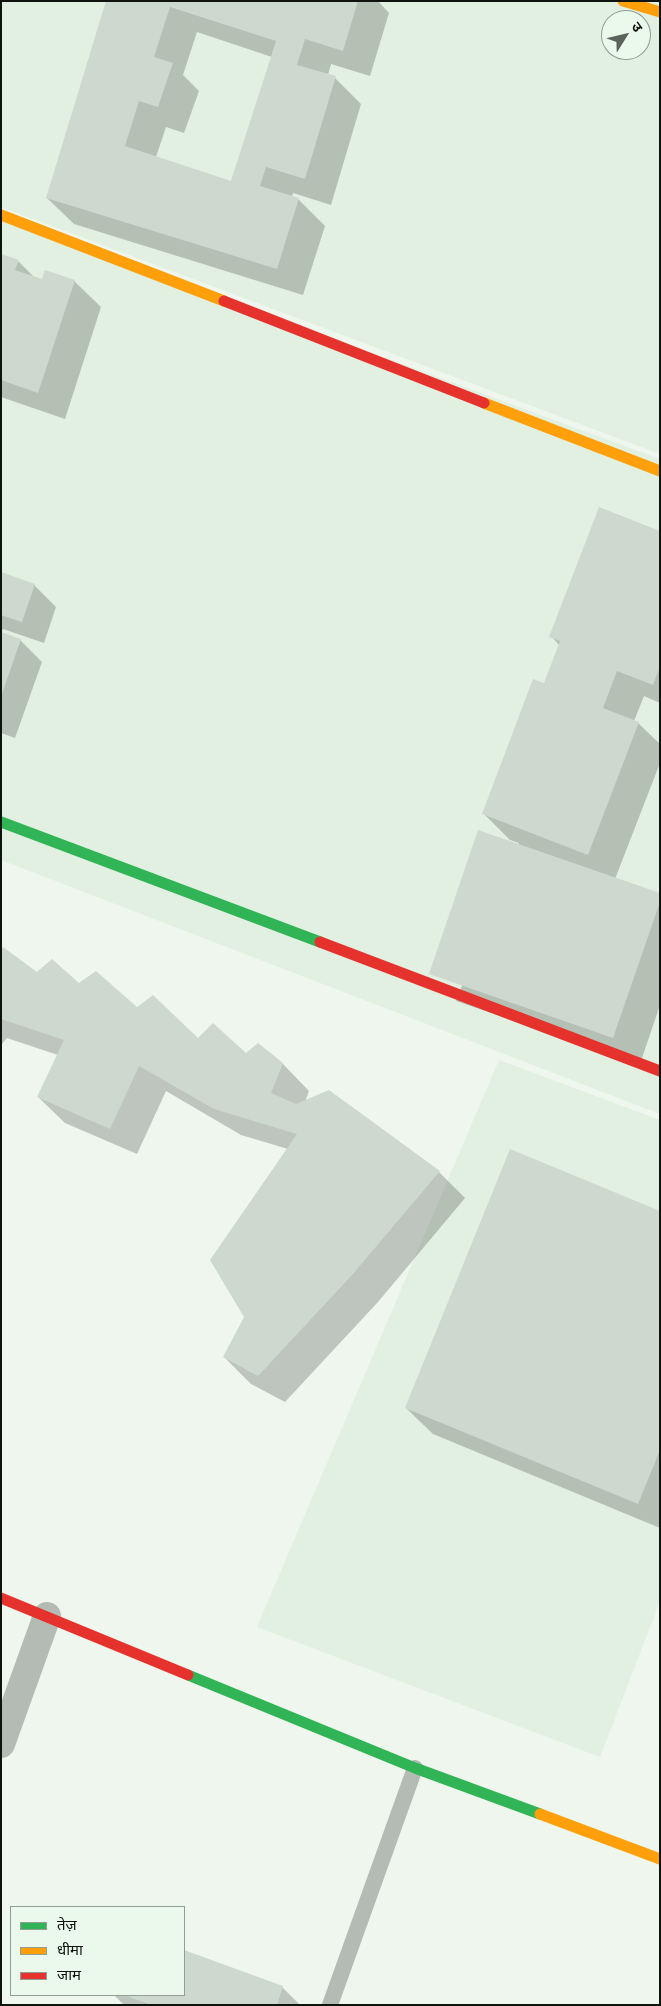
<!DOCTYPE html>
<html>
<head>
<meta charset="utf-8">
<style>
  body { margin:0 }
  #map { position:relative; width:661px; height:2006px; overflow:hidden; background:#eef6ee; font-family:"PT Sans","Noto Sans Devanagari",sans-serif }
  canvas { display:block }
  .frame { position:absolute; inset:0; border:2px solid #0e130e; pointer-events:none }
  .legend { position:absolute; left:10px; top:1906px; width:175px; height:90px; box-sizing:border-box; background:#eaf9eb; border:1px solid #929d93; margin:0; padding:6px 9px; list-style:none; font-size:15px; color:#0e130e }
  .legend li { display:flex; align-items:center; gap:10px; height:25px }
  .legend b { width:25px; border:1px solid #929d93 }
  .north { position:absolute; left:601px; top:10px; width:50px; height:50px; box-sizing:border-box; background:#eaf9eb; border:1px solid #929d93; border-radius:50%; rotate:54deg; font-size:14px; font-weight:700; line-height:20px; text-align:center; color:#0e130e }
  .north::after { content:''; display:block; margin:auto; width:18px; height:22px; background:#5c625c; clip-path:polygon(50% 0,100% 100%,50% 72%,0 100%) }
</style>
</head>
<body>
<div id="map">
<canvas width="661" height="2006"></canvas>
<div class="frame"></div>
<ul class="legend">
<li><b style="height:6px;background:#30b455"></b>तेज़</li>
<li><b style="height:6px;background:#ff9f0a"></b>धीमा</li>
<li><b style="height:6px;background:#e5322d"></b>जाम</li>
</ul>
<div class="north">उ</div>
</div>
<script>
const c = document.querySelector('canvas').getContext('2d');
c.lineJoin = 'round';
function paint(path, color) {
  c.fillStyle = color;
  c.fill(path, 'evenodd');
}
function shape(rows) {
  const path = new Path2D();
  for (const r of rows) {
    path.moveTo(r[0], r[1]);
    for (let i = 2; i < r.length; i += 2) path.lineTo(r[i], r[i + 1]);
  }
  return path;
}
function strokePath(path, color, width, dash) {
  c.strokeStyle = color;
  c.lineWidth = width;
  c.lineCap = dash ? 'butt' : 'round';
  c.setLineDash(dash || []);
  c.stroke(path);
}
paint(shape([
  [1,1,660,1,660,454,1,207],
  [611,20,641,20,641,50,611,50],
  [1,216,660,459,660,1114,1,860],
  [499,1060,660,1120,660,1601,600,1757,257,1627]
]), '#e1f0e1');
paint(shape([
  [107,1,378,1,389,13,370,76,331,64,328,75,335,78,361,104,331,205,293,193,292,197,298,199,325,226,303,295,74,224,47,198],
  [197,32,272,57,231,182,156,157,166,127,184,133,199,91,183,75],
  [1,255,19,262,35,278,43,280,74,281,101,307,65,419,1,397],
  [660,532,660,703,644,696,634,721,638,723,660,744,660,763,615,879,660,894,660,1005,640,1064,456,1001,519,843,510,840,483,813,545,685,560,646,551,636],
  [1,573,34,585,56,607,44,643,3,629,1,633],
  [1,633,20,640,42,662,15,738,1,733],
  [1,953,37,974,79,984,137,1009,198,1040,246,1055,258,1045,283,1064,309,1091,305,1102,439,1172,465,1198,378,1302,285,1402,251,1384,224,1357,246,1317,288,1149,241,1135,166,1091,137,1154,65,1123,38,1097,58,1055,7,1038,1,1045],
  [660,1213,660,1528,433,1434,406,1408],
  [184,1952,282,1987,300,2005,124,2005,114,1995,184,1995]
]), '#0003');
paint(shape([
  [106,1,358,1,343,51,305,39,297,65,336,76,305,179,266,167,260,186,299,198,277,269,46,198],
  [170,7,276,41,231,181,125,146,139,101,158,107,173,63,154,57],
  [1,254,19,260,15,270,42,279,45,270,75,280,38,393,1,380],
  [599,507,660,531,660,667,653,685,617,671,603,708,639,722,588,855,482,814,533,679,544,683,560,641,549,637],
  [1,572,35,584,22,622,1,615],
  [1,632,21,639,2,694,1,694],
  [478,830,660,893,660,902,613,1038,429,974],
  [3,947,37,972,52,959,79,983,96,971,137,1007,153,995,198,1038,213,1023,246,1053,258,1043,283,1063,271,1093,296,1104,329,1090,440,1171,352,1275,258,1376,223,1357,244,1317,210,1260,297,1134,214,1109,139,1066,110,1129,37,1097,64,1040,1,1019,1,951],
  [510,1149,660,1211,660,1450,638,1504,405,1408],
  [184,1950,283,1986,277,2005,151,2005,124,1995,184,1995]
]), '#cdd8ce');
strokePath(shape([
  [330,2005,415,1768]
]), '#b4bab4', 16);
strokePath(shape([
  [1,1744,47,1616]
]), '#b4bab4', 28);
strokePath(shape([
  [1,822,320,942],
  [188,1675,415,1768,540,1814]
]), '#30b455', 11);
strokePath(shape([
  [623,1,660,12],
  [1,215,224,301],
  [484,403,660,471],
  [540,1814,660,1859]
]), '#ff9f0a', 11);
strokePath(shape([
  [224,301,484,403],
  [320,942,660,1071],
  [1,1598,188,1675]
]), '#e5322d', 11);
</script>
</body>
</html>
